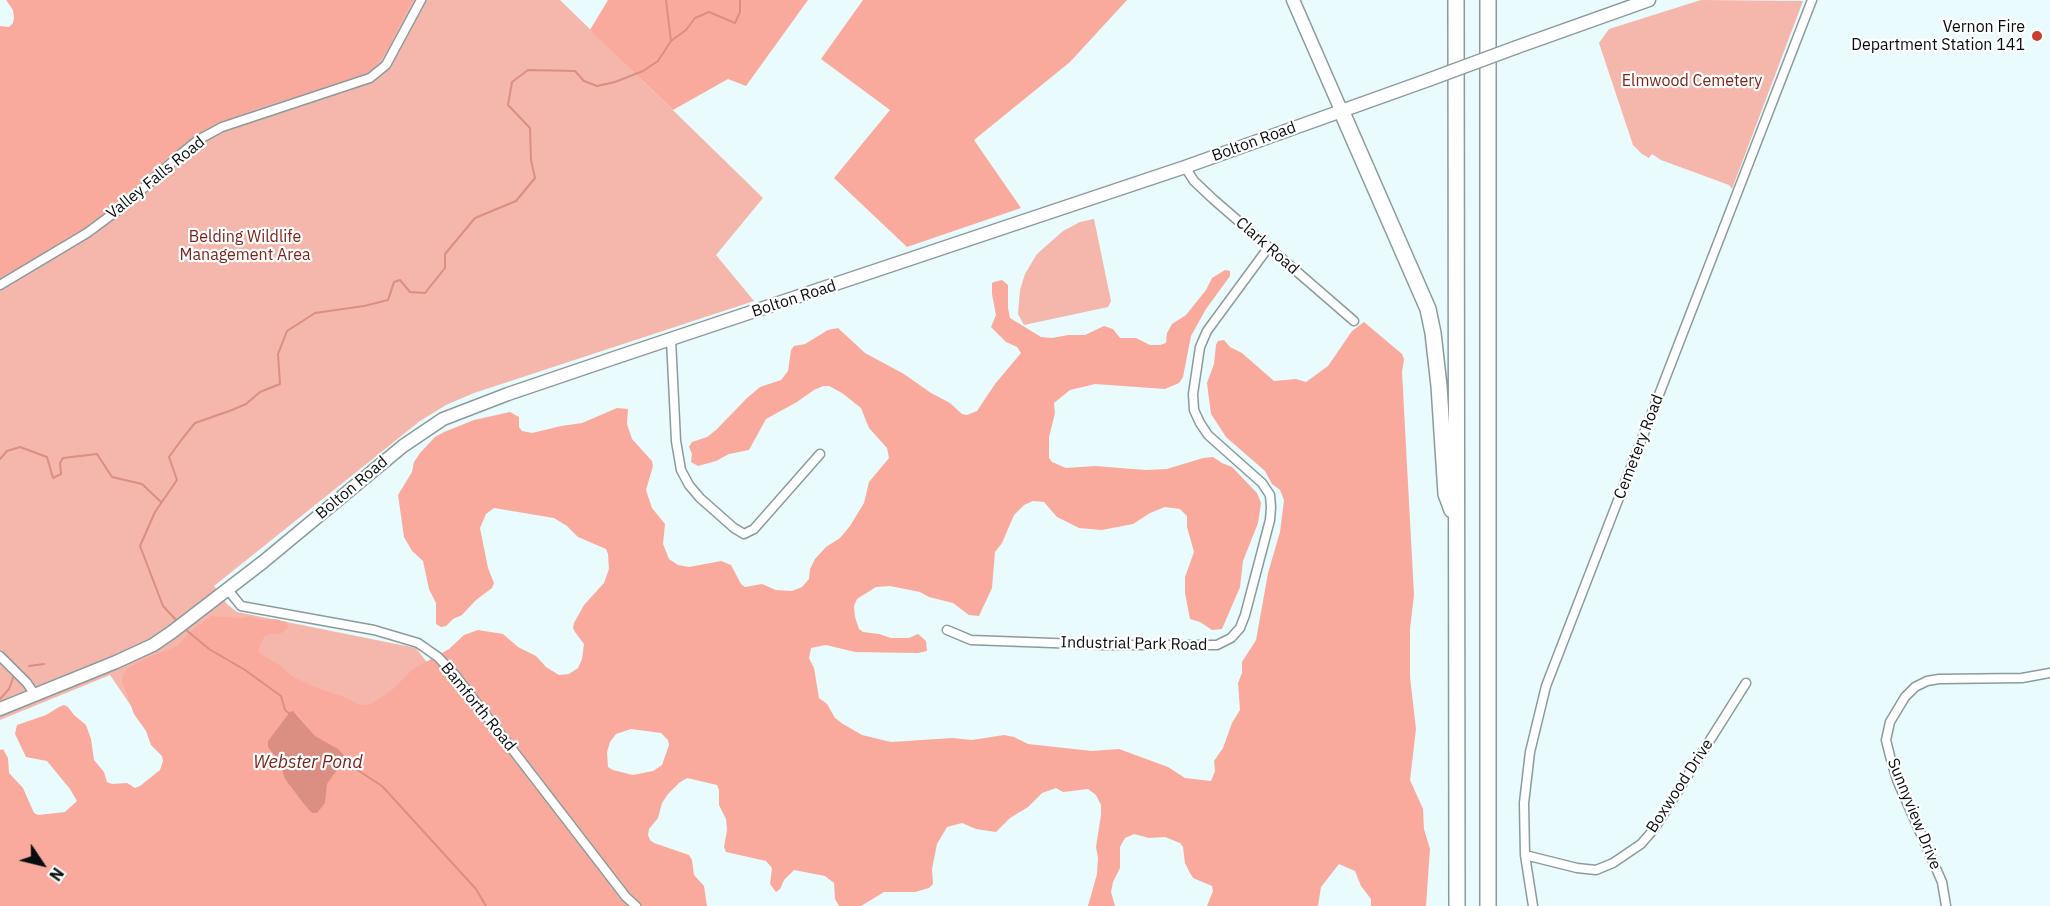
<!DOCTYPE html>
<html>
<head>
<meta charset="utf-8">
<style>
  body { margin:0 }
  #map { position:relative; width:2050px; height:906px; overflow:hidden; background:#e9fbfc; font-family:"IBM Plex Sans",sans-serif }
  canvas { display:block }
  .north { position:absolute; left:12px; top:834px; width:60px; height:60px; -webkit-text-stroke:4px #fff; paint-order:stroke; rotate:125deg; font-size:16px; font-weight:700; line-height:24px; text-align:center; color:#070d0d }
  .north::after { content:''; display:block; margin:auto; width:21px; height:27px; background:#070d0d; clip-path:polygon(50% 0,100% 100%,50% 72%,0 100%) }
</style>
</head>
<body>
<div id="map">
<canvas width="2050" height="906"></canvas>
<div class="north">N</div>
</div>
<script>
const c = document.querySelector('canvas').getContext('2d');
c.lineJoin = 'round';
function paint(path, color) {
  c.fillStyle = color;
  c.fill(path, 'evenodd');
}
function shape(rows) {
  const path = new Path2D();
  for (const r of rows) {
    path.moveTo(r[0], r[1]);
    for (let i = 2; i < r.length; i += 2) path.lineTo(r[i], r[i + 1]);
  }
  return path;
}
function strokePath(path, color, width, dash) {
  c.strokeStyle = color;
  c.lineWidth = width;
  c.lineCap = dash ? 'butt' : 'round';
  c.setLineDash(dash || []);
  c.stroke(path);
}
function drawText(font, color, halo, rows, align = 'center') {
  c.font = font + ' "IBM Plex Sans",sans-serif';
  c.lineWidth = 4.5;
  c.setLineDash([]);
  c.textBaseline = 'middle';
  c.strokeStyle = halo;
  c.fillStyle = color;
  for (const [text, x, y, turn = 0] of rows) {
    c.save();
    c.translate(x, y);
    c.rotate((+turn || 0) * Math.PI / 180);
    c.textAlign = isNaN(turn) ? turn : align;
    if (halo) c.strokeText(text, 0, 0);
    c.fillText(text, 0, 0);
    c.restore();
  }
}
paint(shape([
  [60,0,560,0,763,198,716,255,754,301,474,393,446,405,420,421,214,586,227,604,237,612,416,648,601,888,0,906,0,755,30,830,176,772,110,675,0,720,0,63],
  [1701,0,1803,1,1732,189,1729,185,1661,160,1652,154,1649,158,1642,154,1633,145,1599,43,1609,29],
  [1094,219,1111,301,1108,307,1024,325,1018,314,1020,290,1025,274,1037,254,1063,231,1080,222]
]), '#f5b6ac');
paint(shape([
  [6,0,413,0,402,20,390,46,372,71,334,86,257,108,201,133,170,155,123,198,90,224,47,252,0,278,0,26,9,27,13,23,14,18,13,10],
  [608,0,808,0,746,86,728,79,673,110,590,30],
  [863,0,1127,0,1070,62,974,140,1021,208,907,247,834,178,890,110,821,59],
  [1225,270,1230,271,1230,276,1206,309,1191,336,1183,377,1179,383,1165,389,1095,384,1070,390,1054,403,1055,413,1049,437,1049,458,1052,462,1066,468,1095,466,1146,470,1167,469,1203,458,1213,457,1222,463,1232,467,1257,493,1261,503,1258,523,1243,561,1240,587,1222,629,1212,630,1200,622,1190,619,1185,593,1185,577,1194,552,1187,527,1187,516,1180,509,1165,507,1150,513,1133,524,1102,530,1079,528,1057,517,1044,502,1033,501,1024,505,1014,515,1002,543,995,552,992,588,979,616,969,615,953,603,929,597,920,592,890,586,876,587,857,599,854,606,855,617,859,629,863,632,879,634,891,638,909,638,918,634,926,641,927,651,918,653,855,652,826,645,811,648,809,658,814,668,819,698,827,704,835,718,843,724,862,735,891,742,952,738,972,740,1004,735,1014,737,1028,744,1092,751,1119,749,1168,767,1185,778,1211,781,1215,771,1214,761,1223,748,1232,723,1240,710,1238,683,1242,673,1242,662,1256,640,1268,573,1280,532,1284,500,1280,490,1272,484,1265,471,1226,437,1211,414,1207,383,1214,364,1216,345,1218,341,1224,340,1230,347,1242,353,1274,381,1296,379,1306,382,1328,366,1352,331,1364,322,1402,354,1404,359,1402,372,1414,595,1410,629,1410,677,1416,729,1410,780,1423,809,1424,829,1430,849,1426,906,1371,906,1371,899,1361,886,1355,871,1339,864,1321,887,1318,906,1207,906,1213,891,1212,886,1193,878,1190,873,1185,863,1183,847,1180,843,1165,837,1149,838,1134,834,1125,838,1120,847,1120,868,1113,882,1111,892,1115,906,1088,906,1097,874,1098,858,1096,847,1101,815,1101,805,1096,795,1088,789,1063,792,1056,788,1042,793,1028,807,1010,818,996,832,976,829,962,823,947,827,937,844,932,869,933,884,929,888,915,892,884,892,861,906,839,906,835,899,834,883,825,876,794,870,784,880,780,889,776,892,770,884,772,868,766,861,726,852,724,847,727,830,726,819,719,805,719,790,717,785,687,778,679,783,668,794,662,803,658,818,649,829,648,835,650,840,654,843,689,855,692,860,694,875,704,886,707,906,0,906,0,750,3,749,8,758,9,773,23,788,34,813,38,815,65,812,77,801,70,789,47,761,26,757,15,734,17,725,46,715,59,707,64,705,68,707,74,715,86,725,91,739,94,760,104,772,107,782,112,784,127,783,135,788,140,786,160,770,163,761,162,756,151,745,146,731,134,714,122,681,123,674,128,668,144,659,177,646,191,631,211,616,242,618,250,616,259,620,275,619,287,622,289,627,280,634,269,634,264,637,258,650,260,654,278,664,290,675,314,687,347,698,360,705,371,704,392,690,413,669,449,649,464,635,478,630,503,634,518,647,536,656,546,667,559,675,569,674,578,668,582,659,584,644,575,632,573,628,574,623,584,605,604,583,609,569,608,554,606,549,578,537,567,526,554,518,494,508,486,514,480,528,488,568,494,583,492,588,476,600,462,615,453,619,446,626,441,627,436,624,436,603,429,589,423,561,412,551,404,537,398,495,412,472,414,462,420,453,435,437,444,432,474,420,510,412,519,417,519,427,522,431,532,433,561,426,582,423,617,408,628,409,627,424,632,439,652,461,653,466,646,490,652,508,665,524,663,544,669,559,678,565,689,567,721,561,731,565,741,584,745,587,762,584,776,590,792,591,802,587,809,579,810,569,815,559,826,547,840,538,850,526,864,503,869,482,889,458,887,448,869,428,861,408,842,393,829,386,823,386,814,390,797,402,766,419,749,450,729,454,716,461,698,466,691,462,692,454,689,447,692,442,707,437,716,430,747,398,760,387,781,380,788,371,791,350,794,346,805,344,828,330,838,328,865,353,904,374,931,393,950,403,962,414,967,415,977,411,995,384,1021,353,1017,347,1006,342,991,327,996,315,992,294,992,283,994,282,1002,280,1008,285,1008,308,1010,318,1041,337,1052,338,1068,335,1085,335,1104,326,1113,329,1120,338,1136,338,1150,345,1160,345,1166,343,1167,333,1172,324,1186,315,1206,290,1212,278],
  [296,712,315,736,344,760,327,784,325,803,294,790,285,779,279,762,271,753],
  [631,729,661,733,668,740,669,745,662,765,653,771,633,775,613,770,608,767,607,752,610,742,616,734]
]), '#faaa9d');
paint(shape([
  [293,711,315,736,338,749,343,754,344,760,327,784,325,803,317,813,312,813,304,804,285,779,279,762,268,747,268,741,290,712]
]), '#db8e82');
strokePath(shape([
  [671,41,686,30,695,18,709,12,735,23,740,12,740,0],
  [0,459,7,451,20,447,47,457,53,478,61,474,60,463,63,458,97,454,112,477,142,484,161,502],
  [179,623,163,606,140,546,155,512,177,480,169,457,182,439,195,423,232,410,246,404,260,392,280,384,278,354,287,331,315,313,364,306,388,300,394,282,400,280,410,292,425,293,445,268,445,254,475,218,516,201,535,178,531,160,530,128,508,105,512,82,528,70,575,71,584,81,597,86,615,82,643,71,658,61,671,41,666,0],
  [185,629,209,649,245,670,281,696,285,710,290,714],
  [29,666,44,664],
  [0,699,9,689,13,678],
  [342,760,382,786,476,889,486,906]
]), '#db8e82', 2);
const street = shape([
  [1185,167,1194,181,1213,199,1354,321],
  [0,285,87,233,126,204,182,153,198,140,222,127,370,78,386,65,421,0],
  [671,339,676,441,681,470,689,485,700,498,734,528,744,534,754,529,820,454],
  [228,590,241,606,374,630,418,643,438,657,455,675,626,897,636,906],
  [947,630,971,640,1106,645,1217,645,1231,638,1240,628,1245,615,1270,520,1271,507,1270,495,1262,483,1208,435,1200,423,1194,410,1193,394,1200,347,1207,331,1268,248],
  [0,656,27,683,35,695],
  [1525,855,1577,868,1596,870,1613,863,1641,844,1654,829,1746,683],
  [1533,906,1525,855,1524,803,1530,752,1546,686,1812,0],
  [1946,906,1942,882,1897,780,1890,756,1886,740,1890,722,1905,697,1915,687,1927,681,1939,679,2022,678,2050,673]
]);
const secondary = shape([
  [1293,0,1341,110],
  [1517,47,1649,0],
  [0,709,116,662,153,645,172,632,263,562,403,446,443,419,508,394,617,357,1185,167,1428,80]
]);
const highway = shape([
  [1456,0,1457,906],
  [1488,0,1488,906],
  [1341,110,1428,309,1433,333,1439,386,1446,494,1452,510]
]);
strokePath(street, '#8b9b9c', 11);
strokePath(secondary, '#8b9b9c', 15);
strokePath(highway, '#8b9b9c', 18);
strokePath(street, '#fff', 8);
strokePath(secondary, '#fff', 12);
strokePath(highway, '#fff', 15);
const secondaryBridge = shape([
  [1428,80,1517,47]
]);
strokePath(secondaryBridge, '#8b9b9c', 15, []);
strokePath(secondaryBridge, '#fff', 12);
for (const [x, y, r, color] of [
  [2037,36,6,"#cb3e30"]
]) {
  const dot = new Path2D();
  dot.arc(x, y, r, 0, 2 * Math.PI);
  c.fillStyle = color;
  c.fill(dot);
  strokePath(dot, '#fff', 2);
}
drawText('16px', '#070d0d', '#fff', [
  ["Vernon Fire",2025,27],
  ["Department Station 141",2025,45]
], 'right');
drawText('16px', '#7d2219', '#fff', [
  ["Elmwood Cemetery",1692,81],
  ["Belding Wildlife",245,237],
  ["Management Area",245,255]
]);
drawText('16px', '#070d0d', '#fff', [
  ["Bolton Road",1254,142,-20],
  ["Valley Falls Road",156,178,-39],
  ["Clark Road",1267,246,41],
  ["Bolton Road",794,299,-18],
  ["Cemetery Road",1639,447,-69],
  ["Bolton Road",352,488,-40],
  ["Industrial Park Road",1134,644,1],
  ["Bamforth Road",478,707,51],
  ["Boxwood Drive",1680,786,-57],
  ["Sunnyview Drive",1914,814,68]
]);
drawText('italic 18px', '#7b2118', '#fff', [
  ["Webster Pond",308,763]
]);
</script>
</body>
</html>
